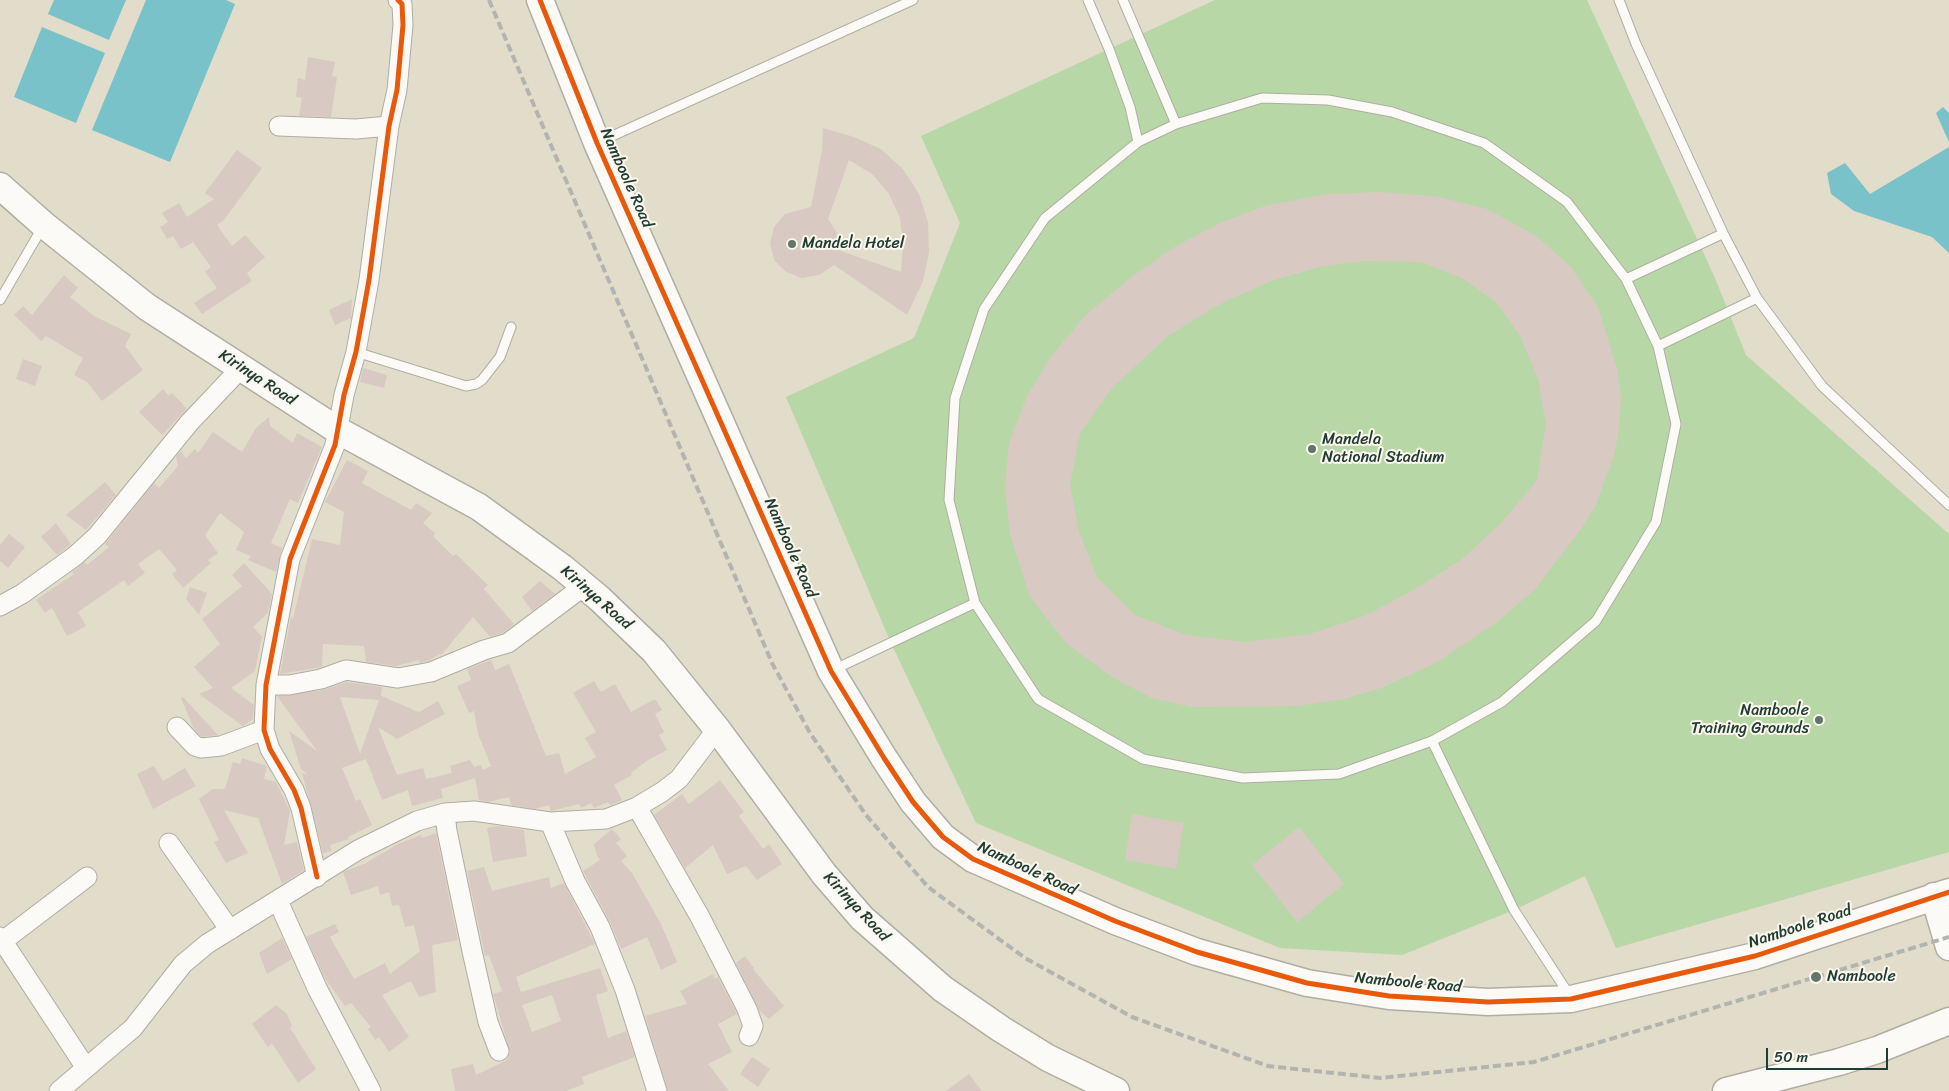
<!DOCTYPE html>
<html>
<head>
<meta charset="utf-8">
<style>
  body { margin:0 }
  #map { position:relative; width:1949px; height:1091px; overflow:hidden; background:#e2dcca; font-family:Sriracha,sans-serif }
  canvas { display:block }
  .scale { position:absolute; left:1766px; top:1048px; width:122px; height:22px; box-sizing:border-box; border:2px solid #1f3d34; border-top:0; padding-left:6px; font-size:15px; line-height:18px; white-space:nowrap; color:#1f3d34; -webkit-text-stroke:4px #fbf7ec; paint-order:stroke }
</style>
</head>
<body>
<div id="map">
<canvas width="1949" height="1091"></canvas>
<div class="scale">50 m</div>
</div>
<script>
const c = document.querySelector('canvas').getContext('2d');
c.lineJoin = 'round';
function paint(path, color) {
  c.fillStyle = color;
  c.fill(path, 'evenodd');
}
function shape(rows) {
  const path = new Path2D();
  for (const r of rows) {
    path.moveTo(r[0], r[1]);
    for (let i = 2; i < r.length; i += 2) path.lineTo(r[i], r[i + 1]);
  }
  return path;
}
function strokePath(path, color, width, dash) {
  c.strokeStyle = color;
  c.lineWidth = width;
  c.lineCap = dash ? 'butt' : 'round';
  c.setLineDash(dash || []);
  c.stroke(path);
}
function drawText(font, color, halo, rows, align = 'center') {
  c.font = font + ' Sriracha,sans-serif';
  c.lineWidth = 4;
  c.setLineDash([]);
  c.textBaseline = 'middle';
  c.strokeStyle = halo;
  c.fillStyle = color;
  for (const [text, x, y, turn = 0] of rows) {
    c.save();
    c.translate(x, y);
    c.rotate((+turn || 0) * Math.PI / 180);
    c.textAlign = isNaN(turn) ? turn : align;
    if (halo) c.strokeText(text, 0, 0);
    c.fillText(text, 0, 0);
    c.restore();
  }
}
paint(shape([
  [1215,0,1587,0,1715,278,1746,355,1949,534,1949,852,1616,948,1585,876,1514,910,1402,955,1280,948,976,823,891,643,786,397,914,338,960,223,921,136]
]), '#b8d7a6');
paint(shape([
  [54,0,126,0,109,40,48,14],
  [146,0,226,0,235,4,170,162,92,130],
  [42,27,105,53,76,123,14,97],
  [1943,107,1949,113,1949,142,1936,113],
  [1949,147,1949,253,1932,237,1854,211,1831,194,1827,173,1845,163,1870,194]
]), '#79c2c9');
paint(shape([
  [308,57,335,62,332,76,337,77,331,117,299,116,302,98,296,97,298,78,305,80],
  [823,128,854,137,881,149,903,169,919,194,928,222,929,252,923,281,907,315,834,265,819,275,802,278,786,272,774,260,770,243,774,227,785,214,811,207,822,150],
  [849,160,872,174,889,194,900,218,903,245,901,272,838,250,837,233,828,219],
  [237,150,262,168,224,220,217,225,232,246,245,235,265,257,247,273,252,281,202,314,194,303,217,288,205,272,211,267,193,242,181,249,173,236,167,239,160,227,168,222,162,213,179,203,187,217,214,199,205,193],
  [1380,192,1434,196,1487,209,1535,235,1571,267,1598,307,1617,369,1621,397,1619,430,1614,455,1596,505,1579,532,1536,588,1500,620,1436,663,1381,688,1344,699,1297,706,1192,707,1152,698,1112,677,1067,644,1030,597,1010,534,1005,488,1009,443,1027,396,1051,356,1087,314,1130,278,1176,246,1220,223,1268,205,1329,194],
  [1365,261,1421,262,1462,278,1496,302,1520,336,1538,379,1546,425,1537,480,1502,522,1462,559,1412,591,1364,616,1310,634,1244,642,1186,635,1135,615,1097,577,1079,532,1070,485,1080,433,1113,387,1168,336,1218,305,1271,281,1323,266],
  [64,275,78,288,70,297,94,316,131,334,125,346,143,370,102,401,87,382,74,375,83,358,46,336,41,341,14,315,23,306,32,315],
  [352,299,351,318,335,325,329,310],
  [23,359,42,366,35,386,16,379],
  [363,368,387,375,384,388,360,382],
  [163,389,169,396,172,393,187,409,162,435,139,412],
  [269,417,270,426,293,443,297,433,322,447,298,503,290,499,271,543,282,548,276,572,248,560,251,556,236,550,244,532,220,513,205,535,218,553,208,560,211,563,183,588,172,574,177,570,159,549,138,564,145,573,128,586,124,580,78,612,86,626,67,636,52,608,45,613,36,600,74,574,72,572,85,562,87,565,109,547,105,544,154,483,159,488,178,466,176,456,181,451,186,458,195,449,198,453,213,432,242,452,256,428],
  [347,460,368,471,362,483,411,510,416,503,432,513,423,523,435,533,433,536,453,556,456,554,488,585,484,589,514,624,503,633,490,637,473,617,441,655,440,654,428,661,420,663,419,660,396,666,366,662,364,646,323,644,322,667,280,674,291,616,293,619,312,539,340,545,344,512,325,502],
  [105,482,116,495,86,530,66,515],
  [56,523,71,544,57,555,41,537],
  [9,534,25,547,8,568,0,561,0,545],
  [244,563,272,594,268,613,253,627,262,637,255,671,231,688,254,705,253,719,243,726,199,694,213,688,194,667,220,644,202,619,242,586,232,575],
  [540,581,555,594,532,611,522,597],
  [190,587,207,593,199,615,186,599],
  [491,660,495,670,509,664,546,756,559,753,565,774,596,757,585,738,596,732,573,693,594,681,601,692,615,684,631,712,655,699,662,710,655,714,664,732,659,735,667,750,648,760,631,773,632,775,614,785,622,800,618,802,610,805,608,802,594,808,591,803,581,808,579,804,551,811,549,805,535,809,511,805,509,797,488,802,479,800,475,778,441,789,443,798,412,806,408,790,382,800,366,759,342,768,356,801,360,799,372,825,348,837,349,839,330,845,332,851,323,853,302,773,308,775,301,769,289,731,317,751,277,696,323,690,347,682,382,687,381,696,419,712,438,701,445,714,397,739,378,727,397,775,423,768,426,779,452,773,450,766,470,760,474,767,481,765,483,770,491,766,478,734,474,711,469,713,457,686,471,680,467,669],
  [340,697,379,700,360,754],
  [183,697,218,735,202,737,194,729,181,698],
  [242,758,267,766,264,779,276,782,290,811,284,845,297,842,304,870,282,884,258,818,224,810,248,853,226,863,214,842,219,840,199,799,213,789,225,789,233,762,240,764],
  [154,766,163,781,185,768,196,786,153,809,137,774],
  [720,780,744,812,739,816,763,849,769,844,782,864,757,880,746,866,727,874,713,845,685,868,654,815,682,794,689,804],
  [1132,814,1184,823,1176,869,1125,860],
  [497,826,524,830,527,856,493,862,487,828],
  [1299,827,1344,884,1297,922,1252,865],
  [612,829,621,839,616,843,627,856,621,861,632,873,661,924,677,962,661,970,647,937,621,949,610,922,583,871,600,860,597,856,594,844],
  [436,833,458,940,432,945,436,992,419,997,411,981,382,995,409,1037,389,1052,379,1037,375,1040,368,1029,371,1027,351,1003,345,1006,324,977,306,937,335,924,339,932,330,937,354,979,385,963,390,974,420,951,414,925,405,927,399,905,392,906,389,892,380,895,378,886,351,895,343,872,366,863,398,844,421,835,422,838],
  [484,867,492,891,549,877,551,888,564,883,595,944,516,977,521,992,600,968,608,991,596,995,608,1038,626,1031,635,1057,582,1077,584,1084,566,1091,455,1091,451,1069,473,1064,476,1075,507,1060,510,1052,493,994,502,991,489,955,485,956,467,871],
  [552,995,561,1021,532,1032,522,1005],
  [282,938,292,959,267,974,259,953],
  [745,956,754,968,753,969,784,1006,769,1019,759,1010,736,963],
  [713,974,715,979,718,977,737,1014,718,1024,732,1052,708,1064,729,1091,668,1091,645,1016,687,1004,680,991],
  [276,1005,287,1014,292,1026,290,1028,316,1069,298,1083,272,1043,268,1047,252,1024],
  [752,1057,770,1069,758,1087,740,1074],
  [969,1074,982,1091,946,1091]
]), '#d8cac2');
const lane = shape([
  [1088,0,1109,49,1130,107,1138,142],
  [1123,0,1176,124],
  [1619,0,1636,44,1723,233,1757,298,1822,386,1949,505],
  [599,142,913,0],
  [1720,235,1626,279,1567,202,1484,143,1392,112,1328,100,1262,98,1176,124,1138,142,1045,218,984,309,955,398,949,500,975,603,1038,699,1143,759,1243,778,1339,774,1432,741,1502,702,1596,621,1656,522,1676,424,1658,346,1757,298],
  [1626,279,1658,346],
  [0,300,42,228],
  [356,352,466,386,476,384,482,380,500,357,511,327],
  [833,670,975,603],
  [1432,741,1514,910,1570,996]
]);
const street = shape([
  [279,126,356,129,389,126],
  [0,606,22,594,75,556,97,536,189,423,241,368],
  [266,685,289,685,321,679,346,670,398,678,431,672,484,650,508,643,584,586],
  [177,727,195,746,201,748,221,746,264,730],
  [637,807,700,917,747,1009,753,1026,749,1036],
  [445,813,447,831,472,951,488,1022,499,1051],
  [550,822,575,881,600,927,625,990,657,1091],
  [169,843,230,930],
  [317,877,301,808,294,790,270,749,264,730,266,685,290,559,335,445,344,395,356,352,369,280,389,126,397,90,403,25,402,4,398,0],
  [278,901,317,988,371,1091],
  [0,937,86,1068],
  [3,941,87,877],
  [59,1091,133,1028,183,964,207,944,358,850,417,821,445,813,474,811,550,822,606,819,637,807,662,792,679,779,717,729]
]);
const secondary = shape([
  [540,0,597,143,831,671,884,758,913,802,943,837,973,859,1115,921,1197,952,1307,983,1389,996,1488,1002,1571,999,1755,956,1949,892],
  [0,186,44,225,147,307,339,431,479,507,563,568,600,599,654,651,717,729,824,874,862,918,943,989,1001,1029,1048,1058,1116,1091],
  [1934,896,1949,947],
  [1726,1091,1839,1062,1877,1050,1949,1021]
]);
strokePath(lane, '#afaea2', 11);
strokePath(street, '#afaea2', 21);
strokePath(secondary, '#afaea2', 29);
strokePath(lane, '#fbfaf7', 9);
strokePath(street, '#fbfaf7', 19);
strokePath(secondary, '#fbfaf7', 26);
strokePath(shape([
  [489,0,772,663,810,733,866,815,928,887,1025,958,1132,1017,1268,1066,1380,1078,1534,1062,1949,937]
]), '#b2b4b0', 4, [8, 4]);
strokePath(shape([
  [540,0,597,143,831,671,884,758,913,802,943,837,973,859,1115,921,1197,952,1307,983,1389,996,1488,1002,1571,999,1755,956,1949,892],
  [317,877,301,808,294,790,270,749,264,730,266,685,290,559,335,445,344,395,356,352,369,280,389,126,397,90,403,25,402,4,398,0]
]), '#e8590c', 5);
for (const [x, y, r, color] of [
  [792,244,5,"#637568"],
  [1312,449,5,"#637568"],
  [1819,720,5,"#637568"],
  [1816,977,6,"#637568"]
]) {
  const dot = new Path2D();
  dot.arc(x, y, r, 0, 2 * Math.PI);
  c.fillStyle = color;
  c.fill(dot);
  strokePath(dot, '#fbf7ec', 2);
}
drawText('16px', '#1f3d34', '#fbf7ec', [
  ["Namboole Road",626,178,66],
  ["Kirinya Road",257,378,33],
  ["Namboole Road",790,548,66],
  ["Kirinya Road",596,598,41],
  ["Namboole Road",1027,869,25],
  ["Kirinya Road",856,907,47],
  ["Namboole Road",1800,927,-18],
  ["Namboole Road",1408,983,5]
]);
drawText('16px', '#1f3d34', '#fbf7ec', [
  ["Mandela Hotel",802,244],
  ["Mandela",1322,440],
  ["National Stadium",1322,458],
  ["Namboole",1809,711,"right"],
  ["Training Grounds",1809,729,"right"],
  ["Namboole",1827,977]
], 'left');
</script>
</body>
</html>
